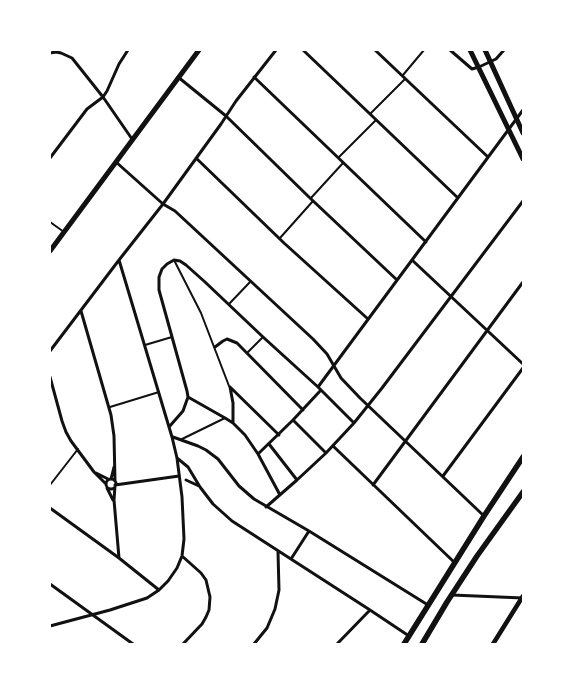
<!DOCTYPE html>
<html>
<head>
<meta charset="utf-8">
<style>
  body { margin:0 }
  #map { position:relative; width:573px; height:694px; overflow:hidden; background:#fff; font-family:"Crimson Pro",serif }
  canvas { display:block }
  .frame { position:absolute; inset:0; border:51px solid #fff; pointer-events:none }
</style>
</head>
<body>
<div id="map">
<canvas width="573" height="694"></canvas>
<div class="frame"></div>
</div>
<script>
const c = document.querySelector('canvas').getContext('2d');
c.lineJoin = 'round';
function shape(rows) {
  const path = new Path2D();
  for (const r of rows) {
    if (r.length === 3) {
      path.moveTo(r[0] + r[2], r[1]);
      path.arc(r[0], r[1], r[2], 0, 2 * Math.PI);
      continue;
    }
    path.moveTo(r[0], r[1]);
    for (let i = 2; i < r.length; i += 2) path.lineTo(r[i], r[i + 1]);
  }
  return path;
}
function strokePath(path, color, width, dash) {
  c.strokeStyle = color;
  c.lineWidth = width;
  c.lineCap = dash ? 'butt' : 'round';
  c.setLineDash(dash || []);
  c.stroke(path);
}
strokePath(shape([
  [403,75,424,50],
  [370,114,405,79],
  [339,157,376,120],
  [311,198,343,163],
  [50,222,64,232],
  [280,238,313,201],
  [174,260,201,313,229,386],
  [229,304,251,281],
  [145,345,172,337],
  [247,353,263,337],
  [110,407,159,392],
  [180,440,225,418],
  [50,485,78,449]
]), '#111', 2);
strokePath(shape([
  [303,50,458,198],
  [375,50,488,157],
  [450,50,472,69,479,67,496,59,504,50],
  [50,53,56,52,61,53,72,58,103,97,132,139],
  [178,77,226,116,310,198,397,280],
  [254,77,426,242],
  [50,158,87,109,103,97,107,91,119,64,128,50],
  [196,158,284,243,368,319],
  [116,162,163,204,175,211,313,339,327,354,341,378,360,398,484,516],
  [412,260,523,364],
  [81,311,111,415,114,436,115,481],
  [215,347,223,341,227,339,237,343,303,410],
  [50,351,119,260,163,204,221,124,236,101,276,50],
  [50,377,62,421,66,432,71,441,94,472,106,484],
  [230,387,279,435],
  [230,387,233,403,233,423],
  [318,387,523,110],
  [188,397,225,418,233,423,245,435,258,454,280,495],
  [293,420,326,453],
  [169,427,183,411,188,397,187,391,159,290,159,277,162,269,167,264,174,260,180,261,186,265,205,282,263,337,318,387,354,423],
  [173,437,198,446,206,450,218,459,239,486,254,499,309,531,428,605],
  [269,444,297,480],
  [333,446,455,563],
  [258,454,293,420,321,390],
  [177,458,188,467,200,487,213,504,232,521,370,610,409,636],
  [96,473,108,479],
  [443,476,523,368],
  [111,479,114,467],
  [111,484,5],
  [186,480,199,486],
  [115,485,179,476],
  [373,485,523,282],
  [115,486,114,500,119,558],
  [107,488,113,500],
  [266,507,297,480,326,453,354,423,382,388,523,201],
  [50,508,119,558,159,590],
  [182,556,201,573,206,580,210,597,209,610,206,617,202,624,183,644],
  [291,559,309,531],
  [50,584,133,644],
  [452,595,523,598],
  [50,626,110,610,147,598,159,590,168,581,177,568,182,556,184,539,182,497,177,458,172,437,119,260],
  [254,644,267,628,275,609,279,590,278,552],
  [337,644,370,610]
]), '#111', 3);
strokePath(shape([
  [493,644,523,596]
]), '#111', 4.5);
strokePath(shape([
  [470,50,523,159],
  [485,50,523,133],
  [50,251,199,50]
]), '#111', 5);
strokePath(shape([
  [404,644,484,516,523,457],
  [422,644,447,602,477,556,523,492]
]), '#111', 5.5);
</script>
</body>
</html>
